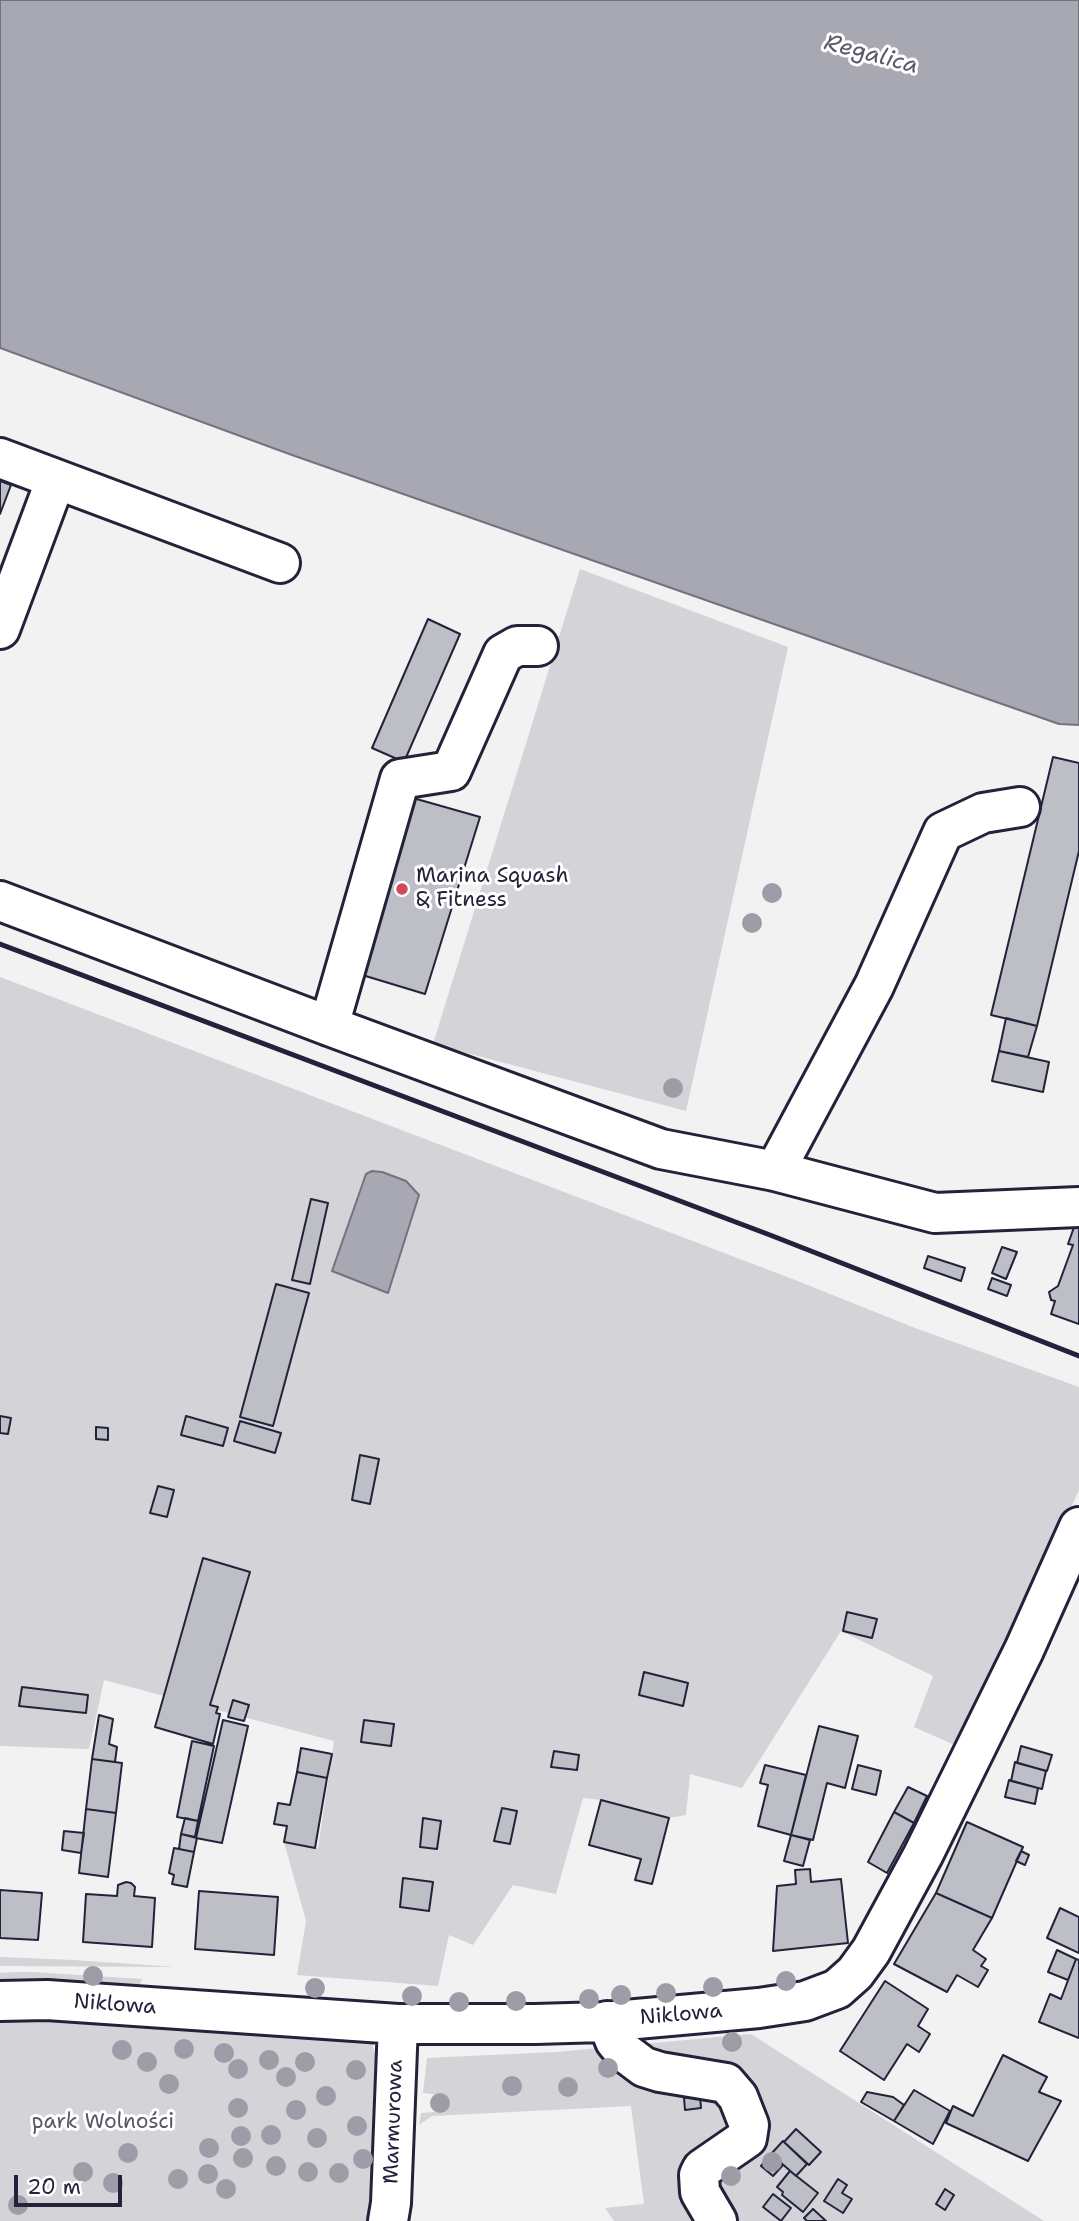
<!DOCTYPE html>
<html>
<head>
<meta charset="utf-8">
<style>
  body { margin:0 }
  #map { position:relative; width:1079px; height:2221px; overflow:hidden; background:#f2f2f3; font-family:"Shantell Sans",sans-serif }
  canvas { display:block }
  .scale { position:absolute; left:14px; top:2175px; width:108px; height:32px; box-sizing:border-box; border:4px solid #22223b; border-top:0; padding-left:9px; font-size:21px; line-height:24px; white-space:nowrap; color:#22223b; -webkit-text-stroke:5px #fff; paint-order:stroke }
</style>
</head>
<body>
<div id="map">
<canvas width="1079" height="2221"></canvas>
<div class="scale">20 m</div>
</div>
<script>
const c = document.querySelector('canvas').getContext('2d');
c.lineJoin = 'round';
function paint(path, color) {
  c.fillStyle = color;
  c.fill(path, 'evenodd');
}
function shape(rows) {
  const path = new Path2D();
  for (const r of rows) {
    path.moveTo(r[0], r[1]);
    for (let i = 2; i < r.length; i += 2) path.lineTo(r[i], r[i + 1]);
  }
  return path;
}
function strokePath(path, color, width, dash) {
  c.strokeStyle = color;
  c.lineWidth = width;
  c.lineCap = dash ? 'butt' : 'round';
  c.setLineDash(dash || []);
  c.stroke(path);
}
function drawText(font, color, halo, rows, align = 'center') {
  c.font = font + ' "Shantell Sans",sans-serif';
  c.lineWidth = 6;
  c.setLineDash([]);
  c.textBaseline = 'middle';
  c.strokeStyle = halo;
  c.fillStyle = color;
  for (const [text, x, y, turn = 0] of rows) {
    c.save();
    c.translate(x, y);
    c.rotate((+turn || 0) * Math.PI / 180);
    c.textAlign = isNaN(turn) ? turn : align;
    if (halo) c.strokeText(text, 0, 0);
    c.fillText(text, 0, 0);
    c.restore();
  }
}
paint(shape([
  [580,569,788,647,686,1111,433,1044],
  [0,977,795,1280,915,1328,1079,1387,1079,1490,959,1747,914,1727,933,1676,841,1631,742,1788,690,1774,686,1815,669,1818,601,1800,583,1798,556,1894,513,1885,473,1945,449,1935,438,1986,297,1975,306,1921,284,1842,318,1848,334,1741,104,1680,89,1749,0,1746],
  [0,1957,73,1960,176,1967,0,1966],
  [17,1972,32,1972,142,1979,139,1986,0,1983,0,1973],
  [74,2010,85,2024,371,2041,375,2053,378,2084,373,2221,0,2221,0,2012],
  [751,2034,967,2172,1044,2221,614,2221,605,2208,644,2204,631,2106,432,2116,419,2125,421,2113,436,2112,439,2095,423,2093,427,2058,556,2052]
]), '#d3d3d8');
const water = shape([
  [0,0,1079,0,1079,725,1059,724,292,455,0,348,0,0],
  [372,1171,382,1172,406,1181,419,1195,388,1293,332,1271,366,1174,372,1171]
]);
paint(water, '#a8a8b2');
strokePath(water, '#727282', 2);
const building = shape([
  [0,481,11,485,0,514,0,481],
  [428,619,460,634,404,762,372,748,428,619],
  [1053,757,1079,763,1079,851,1037,1026,991,1015,1053,757],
  [406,796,480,817,425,994,349,971,406,796],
  [1006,1018,1037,1026,1028,1057,999,1051,1006,1018],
  [999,1051,1049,1062,1043,1092,992,1081,999,1051],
  [311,1199,328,1203,310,1284,292,1280,311,1199],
  [1079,1213,1079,1324,1051,1314,1055,1301,1051,1300,1049,1292,1058,1286,1073,1245,1068,1244,1079,1213],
  [1002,1247,1017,1252,1006,1279,992,1273,1002,1247],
  [928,1256,965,1268,961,1281,924,1268,928,1256],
  [992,1278,1011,1285,1007,1296,988,1289,992,1278],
  [276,1284,309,1293,273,1426,240,1417,276,1284],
  [0,1416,11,1418,8,1434,0,1433,0,1416],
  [186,1416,228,1428,223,1446,181,1435,186,1416],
  [240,1421,281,1433,275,1453,234,1441,240,1421],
  [96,1427,108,1428,108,1440,96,1439,96,1427],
  [360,1455,379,1459,370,1504,352,1500,360,1455],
  [158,1486,174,1490,167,1517,150,1513,158,1486],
  [203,1558,250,1572,210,1705,218,1707,216,1713,220,1714,213,1744,155,1727,203,1558],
  [847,1612,877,1619,872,1638,843,1631,847,1612],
  [644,1672,688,1683,683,1706,639,1695,644,1672],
  [22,1687,88,1695,86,1713,19,1706,22,1687],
  [233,1700,249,1705,244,1721,228,1717,233,1700],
  [99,1715,113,1719,109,1744,117,1747,115,1762,92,1759,99,1715],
  [223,1720,248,1726,222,1843,196,1838,223,1720],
  [364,1720,394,1724,391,1746,361,1742,364,1720],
  [819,1726,858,1736,845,1788,827,1783,813,1840,791,1835,819,1726],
  [192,1741,214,1746,198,1821,177,1817,192,1741],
  [1021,1746,1052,1755,1047,1771,1017,1763,1021,1746],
  [301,1748,332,1754,327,1778,297,1772,301,1748],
  [554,1751,579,1755,577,1770,551,1767,554,1751],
  [92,1759,122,1763,116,1813,86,1809,92,1759],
  [1015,1762,1046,1771,1042,1789,1011,1781,1015,1762],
  [765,1765,806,1775,791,1835,758,1826,768,1785,760,1783,765,1765],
  [858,1765,881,1771,876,1795,852,1789,858,1765],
  [297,1772,327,1778,315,1848,284,1842,287,1826,274,1824,278,1803,290,1805,297,1772],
  [1009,1780,1038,1788,1035,1804,1005,1797,1009,1780],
  [908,1787,927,1796,914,1823,894,1812,908,1787],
  [601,1800,669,1818,652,1884,635,1880,641,1859,589,1845,601,1800],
  [502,1808,517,1811,510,1844,494,1841,502,1808],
  [86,1809,116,1813,108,1877,79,1873,86,1809],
  [894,1812,914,1823,887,1873,868,1862,894,1812],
  [185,1818,198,1821,195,1837,181,1834,185,1818],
  [423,1818,441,1821,437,1849,420,1847,423,1818],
  [967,1822,1023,1847,992,1918,936,1893,967,1822],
  [64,1831,84,1833,81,1853,62,1850,64,1831],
  [181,1834,197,1838,194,1852,179,1849,181,1834],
  [791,1835,810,1840,803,1866,784,1861,791,1835],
  [174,1848,194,1852,187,1887,172,1884,174,1875,169,1873,174,1848],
  [1021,1851,1029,1855,1025,1865,1016,1861,1021,1851],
  [810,1869,811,1882,841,1879,848,1943,773,1951,777,1886,796,1884,795,1870,810,1869],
  [403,1878,433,1882,429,1911,400,1907,403,1878],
  [126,1882,131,1883,135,1887,134,1896,155,1898,152,1947,83,1942,86,1894,117,1896,118,1885,126,1882],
  [0,1890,42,1893,38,1940,0,1938,0,1890],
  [199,1891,278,1897,274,1955,195,1949,199,1891],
  [936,1893,992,1918,973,1950,986,1959,981,1966,988,1970,978,1987,957,1975,947,1992,894,1964,936,1893],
  [1060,1908,1079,1917,1079,1953,1047,1938,1060,1908],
  [1057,1950,1076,1959,1068,1980,1048,1972,1057,1950],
  [1076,1959,1079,1960,1079,2038,1039,2022,1050,1994,1061,1999,1076,1959],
  [885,1981,928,2009,918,2026,930,2034,919,2052,907,2044,884,2080,840,2051,885,1981],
  [1003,2055,1047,2077,1039,2092,1061,2101,1028,2161,946,2123,953,2106,973,2116,1003,2055],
  [914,2090,950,2111,933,2144,894,2121,914,2090],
  [867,2092,893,2097,904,2105,894,2121,861,2102,867,2092],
  [700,2096,701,2108,685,2110,684,2098,700,2096],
  [796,2129,821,2152,809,2165,784,2142,796,2129],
  [783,2141,807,2164,796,2176,771,2154,783,2141],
  [771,2154,783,2165,773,2176,761,2166,771,2154],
  [790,2171,818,2193,803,2212,782,2195,783,2192,777,2187,790,2171],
  [838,2179,847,2185,842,2193,852,2199,843,2213,824,2201,838,2179],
  [945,2189,954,2195,945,2210,936,2204,945,2189],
  [773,2194,791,2208,781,2221,763,2207,773,2194],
  [813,2209,826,2221,807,2221,804,2218,813,2209]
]);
paint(building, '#bebec6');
strokePath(building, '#22223b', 2);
const minor = shape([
  [0,458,280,563],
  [0,629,56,479],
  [0,901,329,1026,661,1149,775,1171,935,1213,1079,1207],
  [329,1026,400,779,451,771,503,654,517,646,538,646],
  [775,1171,874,986,943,832,983,813,1020,807],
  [0,2001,47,2000,398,2024,535,2024,603,2022,759,2008,805,2001,837,1989,855,1973,871,1951,923,1855,1024,1650,1079,1527],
  [607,2021,615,2041,624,2052,644,2067,660,2072,726,2083,738,2097,749,2125,747,2138,702,2169,699,2175,700,2192,717,2221],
  [388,2221,391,2203,398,2024]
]);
strokePath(minor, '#22223b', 44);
strokePath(minor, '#fff', 38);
strokePath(shape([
  [0,944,770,1235,1079,1356]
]), '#22223b', 5);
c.fillStyle = '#9d9da8';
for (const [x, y] of [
  [772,893],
  [752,923],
  [673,1088],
  [93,1976],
  [786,1981],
  [713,1987],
  [315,1988],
  [666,1993],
  [621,1995],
  [412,1996],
  [589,1999],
  [516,2001],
  [459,2002],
  [732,2042],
  [184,2049],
  [122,2050],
  [224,2053],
  [269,2060],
  [147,2062],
  [305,2062],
  [608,2068],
  [238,2069],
  [356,2070],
  [286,2077],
  [169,2084],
  [512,2086],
  [568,2087],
  [326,2096],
  [440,2103],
  [238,2108],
  [296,2110],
  [357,2126],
  [271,2135],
  [241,2136],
  [317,2138],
  [209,2148],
  [128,2153],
  [243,2158],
  [363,2159],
  [772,2162],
  [276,2166],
  [83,2172],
  [308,2172],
  [339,2173],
  [208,2174],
  [731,2176],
  [178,2179],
  [113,2183],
  [226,2189],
  [18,2205]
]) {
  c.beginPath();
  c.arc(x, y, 10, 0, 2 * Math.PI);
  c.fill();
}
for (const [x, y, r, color] of [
  [402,889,7,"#d1495b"]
]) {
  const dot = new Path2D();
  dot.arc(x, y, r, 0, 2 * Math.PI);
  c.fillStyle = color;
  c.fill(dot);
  strokePath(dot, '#fff', 2.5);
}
drawText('21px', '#22223b', '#fff', [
  ["Marina Squash",416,877],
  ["& Fitness",416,901]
], 'left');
drawText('21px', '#22223b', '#fff', [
  ["Niklowa",115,2005,4],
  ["Niklowa",681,2015,-5],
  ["Marmurowa",394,2122,-88]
]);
drawText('21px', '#57576a', '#fff', [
  ["park Wolności",103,2123]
]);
drawText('italic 23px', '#58586b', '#fff', [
  ["Regalica",871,55,15]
]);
</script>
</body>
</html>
